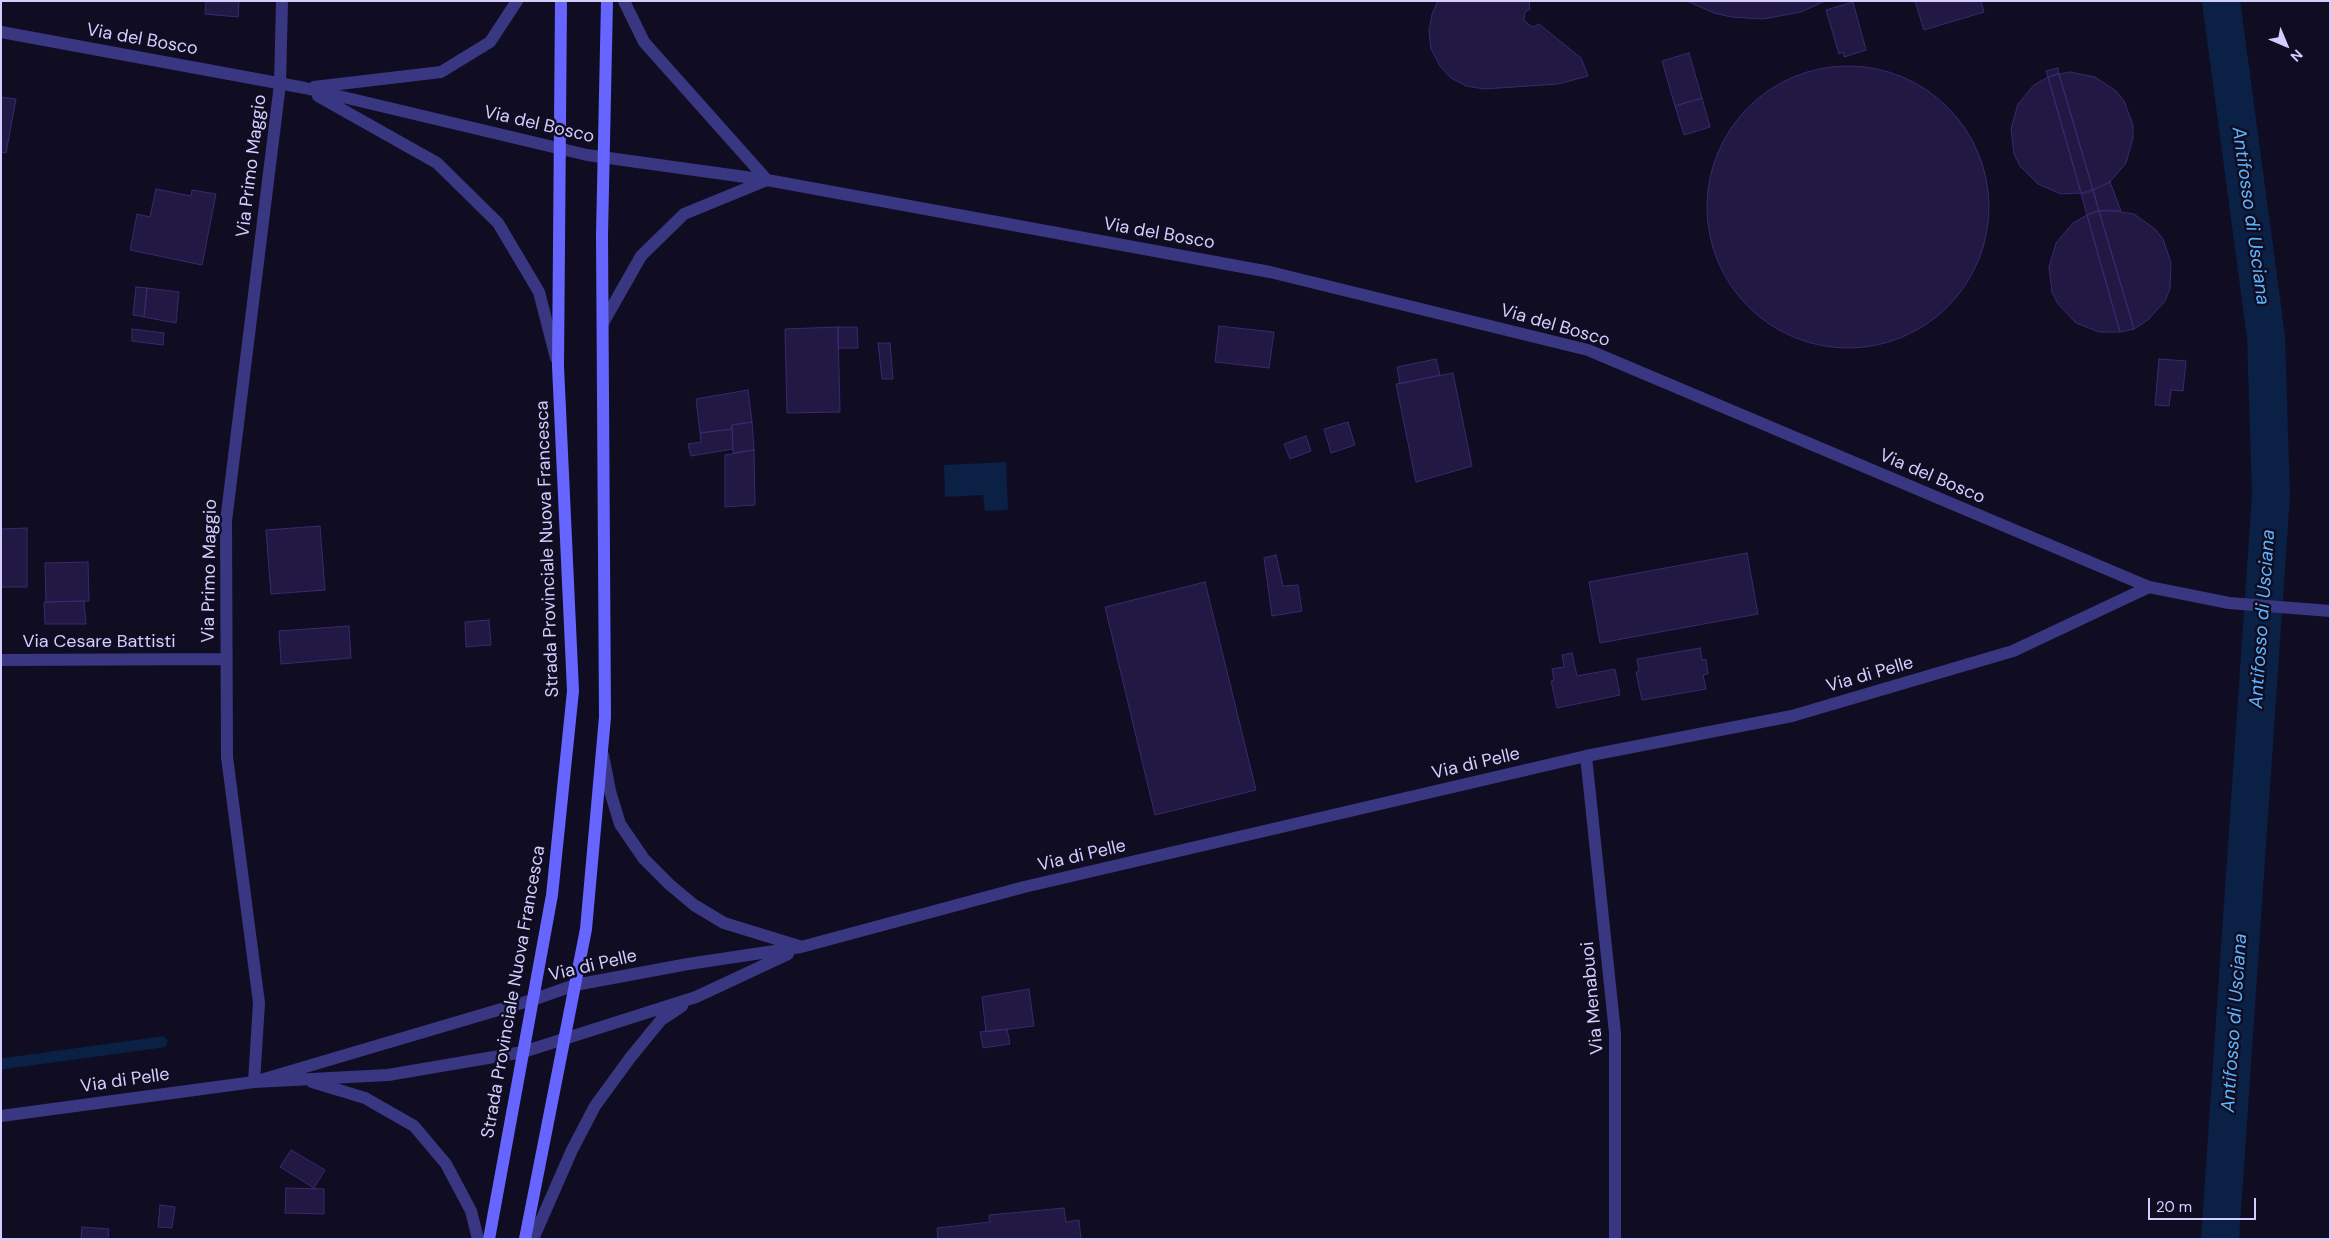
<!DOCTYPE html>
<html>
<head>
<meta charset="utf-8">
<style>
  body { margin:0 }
  #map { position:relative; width:2331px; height:1240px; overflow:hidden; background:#100d22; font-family:"DM Sans",sans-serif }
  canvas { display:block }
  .frame { position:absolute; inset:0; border:2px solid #d3ceff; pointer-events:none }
  .north { position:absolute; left:2261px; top:20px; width:50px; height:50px; -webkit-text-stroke:4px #100d22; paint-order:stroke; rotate:135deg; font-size:14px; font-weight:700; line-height:20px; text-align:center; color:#d3ceff }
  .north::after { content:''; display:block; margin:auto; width:18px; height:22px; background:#d3ceff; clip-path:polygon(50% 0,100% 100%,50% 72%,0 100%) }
  .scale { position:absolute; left:2148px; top:1198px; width:108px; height:22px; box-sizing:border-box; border:2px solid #d3ceff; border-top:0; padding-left:6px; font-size:15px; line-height:18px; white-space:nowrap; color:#d3ceff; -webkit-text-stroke:4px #100d22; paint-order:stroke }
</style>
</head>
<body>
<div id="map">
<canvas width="2331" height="1240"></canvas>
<div class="frame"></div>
<div class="north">N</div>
<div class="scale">20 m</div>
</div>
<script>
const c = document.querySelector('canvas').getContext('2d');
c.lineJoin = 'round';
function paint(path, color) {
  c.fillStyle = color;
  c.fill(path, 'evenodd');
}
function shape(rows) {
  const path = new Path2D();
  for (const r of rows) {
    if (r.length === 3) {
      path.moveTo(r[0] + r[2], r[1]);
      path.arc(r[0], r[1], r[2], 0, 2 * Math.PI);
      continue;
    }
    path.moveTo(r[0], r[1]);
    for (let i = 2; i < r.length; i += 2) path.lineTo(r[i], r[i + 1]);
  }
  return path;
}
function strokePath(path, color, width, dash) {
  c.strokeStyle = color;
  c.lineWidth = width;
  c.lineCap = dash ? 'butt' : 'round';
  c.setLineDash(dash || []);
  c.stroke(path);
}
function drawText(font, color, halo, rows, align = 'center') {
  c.font = font + ' "DM Sans",sans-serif';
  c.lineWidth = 5;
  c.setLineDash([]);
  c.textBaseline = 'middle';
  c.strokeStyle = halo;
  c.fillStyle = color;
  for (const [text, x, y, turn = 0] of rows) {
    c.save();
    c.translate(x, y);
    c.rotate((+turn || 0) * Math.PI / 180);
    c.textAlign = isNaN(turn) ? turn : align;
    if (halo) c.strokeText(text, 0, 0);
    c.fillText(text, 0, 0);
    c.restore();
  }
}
paint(shape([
  [1006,462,1008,510,985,511,983,495,945,497,944,465]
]), '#0a2044');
strokePath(shape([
  [1,1064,162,1042]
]), '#0a2044', 11);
strokePath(shape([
  [2220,1239,2271,495,2266,337,2221,1]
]), '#0a2044', 38);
const building = shape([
  [206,1,239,1,238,17,205,14,206,1],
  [1438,1,1529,1,1530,9,1525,12,1524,20,1528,24,1533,27,1539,24,1581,58,1588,76,1558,84,1484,89,1466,86,1451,78,1440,66,1431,49,1429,31,1432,14,1438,1],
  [1687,1,1825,1,1801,12,1763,19,1731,17,1714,13,1687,1],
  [1915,1,1981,1,1984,12,1924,30,1915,1],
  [1853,2,1866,50,1844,57,1843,52,1839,54,1826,10,1853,2],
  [1689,53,1702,98,1675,106,1662,61,1689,53],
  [1848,207,141],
  [2058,68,2059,74,2048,77,2046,71,2058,68],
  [2070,72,2095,77,2116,91,2124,101,2133,125,2133,138,2126,163,2110,182,2093,190,2059,74,2070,72],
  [2057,74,2059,74,2093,190,2087,193,2081,193,2048,77,2057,74],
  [2048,77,2081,193,2061,194,2038,184,2020,166,2014,154,2011,129,2018,104,2034,85,2048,77],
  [1,97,16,99,6,153,1,152,1,97],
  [1702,98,1710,127,1684,135,1675,106,1702,98],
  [2110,182,2121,211,2099,211,2093,190,2110,182],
  [156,189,191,196,192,190,216,194,202,265,130,250,137,214,150,217,156,189],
  [2093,190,2099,211,2087,215,2081,193,2093,190],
  [2108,210,2134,214,2155,229,2163,239,2171,263,2170,289,2165,301,2148,320,2134,329,2099,211,2108,210],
  [2096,211,2099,211,2134,329,2125,331,2120,332,2087,215,2096,211],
  [2087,215,2120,332,2099,332,2076,323,2058,304,2052,292,2049,267,2056,243,2073,223,2087,215],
  [136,287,147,288,144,317,133,315,136,287],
  [147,288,179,292,176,323,144,317,147,288],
  [1219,326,1274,332,1269,368,1215,362,1219,326],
  [838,327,840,412,787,413,785,329,838,327],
  [838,327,857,327,858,348,838,348,838,327],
  [132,329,164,333,163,345,132,341,132,329],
  [878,343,890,343,893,379,882,379,878,343],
  [1436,359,1440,375,1400,384,1397,367,1436,359],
  [2159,359,2186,361,2183,391,2171,390,2169,406,2155,405,2159,359],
  [1453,373,1472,466,1416,482,1396,384,1453,373],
  [748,390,752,422,732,425,732,429,700,433,696,399,748,390],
  [752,422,754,450,733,453,732,425,752,422],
  [1348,422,1355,445,1331,453,1324,429,1348,422],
  [732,429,733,449,691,456,688,444,701,442,700,433,732,429],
  [1306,436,1311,451,1290,459,1284,444,1306,436],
  [754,450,755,505,725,507,725,455,754,450],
  [320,526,325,590,271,594,266,530,320,526],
  [27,528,27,587,1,587,1,529,27,528],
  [1747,553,1758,614,1600,643,1589,582,1747,553],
  [1276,555,1283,586,1298,585,1302,611,1272,616,1264,558,1276,555],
  [88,562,89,601,46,602,45,563,88,562],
  [1205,582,1256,790,1155,815,1105,607,1205,582],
  [84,601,86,624,45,624,44,602,84,601],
  [489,620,491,645,466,647,465,622,489,620],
  [349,626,351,658,281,664,279,631,349,626],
  [1700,648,1702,660,1706,659,1708,674,1703,675,1706,689,1642,700,1636,672,1639,672,1637,659,1700,648],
  [1572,653,1577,676,1615,669,1620,695,1557,708,1551,681,1554,680,1552,669,1564,667,1562,655,1572,653],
  [1029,989,1034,1026,986,1032,982,997,1029,989],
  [1007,1029,1010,1044,983,1048,980,1032,1007,1029],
  [291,1150,325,1170,314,1188,280,1167,291,1150],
  [286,1188,324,1189,324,1214,285,1213,286,1188],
  [160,1205,175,1207,172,1228,158,1227,160,1205],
  [1064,1208,1066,1222,1079,1220,1081,1239,938,1239,937,1228,990,1222,989,1215,1064,1208],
  [82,1227,109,1229,108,1239,81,1239,82,1227]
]);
paint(building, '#211943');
strokePath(building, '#372a70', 1);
strokePath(shape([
  [1,660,226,659],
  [1586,756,1615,1033,1615,1239],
  [254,1082,259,1003,227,757,226,521,280,84,282,1]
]), '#393782', 12);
strokePath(shape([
  [1,32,305,88,587,155,767,180,1270,272,1588,350,2149,587,2229,603,2330,611],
  [314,87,441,72,490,42,517,1],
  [318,96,437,163,498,223,539,292,556,358],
  [603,323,641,256,684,214,767,180,644,42,624,1],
  [603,755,610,791,620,824,644,859,669,884,694,905,724,923,799,946],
  [254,1082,532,1000,575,985,688,964,801,947,1024,887,1586,756,1792,716,2013,651,2149,587],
  [312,1082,365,1098,414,1126,446,1164,471,1211,478,1239],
  [1,1116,254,1082,388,1075,523,1052,696,997,788,954],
  [533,1239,572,1150,595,1106,630,1058,661,1020,682,1006]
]), '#393782', 12);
strokePath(shape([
  [489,1239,552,895,573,691,558,366,561,1],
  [525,1239,586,929,605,717,602,235,607,1]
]), '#6765ff', 12);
drawText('18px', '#d3ceff', '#100d22', [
  ["Via del Bosco",142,40,10],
  ["Via del Bosco",539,125,13],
  ["Via Primo Maggio",252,166,-83],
  ["Via del Bosco",1159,234,10],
  ["Via del Bosco",1555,326,16],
  ["Via del Bosco",1932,477,23],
  ["Strada Provinciale Nuova Francesca",548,549,-92],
  ["Via Primo Maggio",210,571,-89],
  ["Via Cesare Battisti",99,642],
  ["Via di Pelle",1870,675,-16],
  ["Via di Pelle",1476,764,-13],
  ["Via di Pelle",1082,856,-13],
  ["Via di Pelle",593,966,-13],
  ["Strada Provinciale Nuova Francesca",514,992,-80],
  ["Via Menabuoi",1593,998,-95],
  ["Via di Pelle",125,1081,-8]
]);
drawText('italic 19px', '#5cb6ff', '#100d22', [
  ["Antifosso di Usciana",2250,216,82],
  ["Antifosso di Usciana",2263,619,-86],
  ["Antifosso di Usciana",2235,1023,-86]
]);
</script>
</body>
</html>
